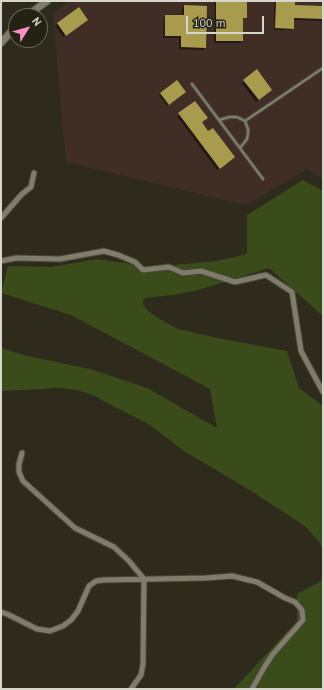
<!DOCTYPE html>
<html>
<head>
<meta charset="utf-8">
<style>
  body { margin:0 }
  #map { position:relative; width:324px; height:690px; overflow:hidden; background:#2e2b1d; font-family:"PT Sans",sans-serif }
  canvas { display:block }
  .frame { position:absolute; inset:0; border:2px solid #d7d6cc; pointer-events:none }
  .north { position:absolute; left:8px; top:8px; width:40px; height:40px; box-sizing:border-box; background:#242213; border:1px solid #6c6a5d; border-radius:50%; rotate:53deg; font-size:11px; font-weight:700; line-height:16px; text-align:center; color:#d7d6cc }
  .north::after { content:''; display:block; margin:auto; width:14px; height:18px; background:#fa8fc8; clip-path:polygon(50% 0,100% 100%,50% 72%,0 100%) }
  .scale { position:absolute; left:186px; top:16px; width:78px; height:18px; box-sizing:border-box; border:2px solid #d7d6cc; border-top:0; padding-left:5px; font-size:12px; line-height:14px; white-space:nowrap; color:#d7d6cc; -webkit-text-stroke:3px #242213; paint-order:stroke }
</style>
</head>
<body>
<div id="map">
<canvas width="324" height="690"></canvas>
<div class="frame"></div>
<div class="north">N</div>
<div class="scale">100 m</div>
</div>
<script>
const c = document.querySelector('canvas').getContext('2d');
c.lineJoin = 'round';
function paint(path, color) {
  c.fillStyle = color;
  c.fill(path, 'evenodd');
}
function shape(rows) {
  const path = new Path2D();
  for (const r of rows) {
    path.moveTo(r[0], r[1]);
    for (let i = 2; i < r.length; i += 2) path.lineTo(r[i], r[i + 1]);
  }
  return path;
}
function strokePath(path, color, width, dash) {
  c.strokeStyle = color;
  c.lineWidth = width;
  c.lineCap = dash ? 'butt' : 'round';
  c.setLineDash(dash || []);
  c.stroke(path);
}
paint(shape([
  [69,1,323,1,323,179,307,169,246,205,66,162,53,14]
]), '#402e26');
paint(shape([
  [303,180,323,191,323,316,269,268,195,291,173,295,145,298,143,301,143,304,148,311,161,320,178,329,218,338,287,351,299,388,323,406,323,550,319,542,306,527,253,492,184,451,150,425,111,405,95,396,78,390,58,388,1,391,1,348,27,356,90,369,147,388,217,428,210,389,71,315,1,293,8,266,52,267,97,259,152,267,217,261,247,254,247,215],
  [323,575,323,689,234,689,297,621,297,594,321,581]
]), '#3a4c19');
paint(shape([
  [215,1,242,1,246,17,242,19,242,41,240,43,214,43],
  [274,1,294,1,294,6,323,7,323,21,293,20,293,28,291,30,274,30],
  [184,6,205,47,203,50,179,49,179,38,163,38,164,18,166,16,182,16,182,8],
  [79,8,85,22,63,37,55,26],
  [244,81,269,92,256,102,242,83],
  [161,94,183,94,167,106,159,95],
  [194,102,201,123,231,159,217,170,177,116]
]), '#0007');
paint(shape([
  [216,1,247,2,247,18,243,18,243,41,216,41],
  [276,1,295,1,295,5,323,6,323,19,294,18,294,29,275,28],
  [184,5,207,6,206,48,181,47,181,36,165,36,165,15,184,15],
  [79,7,88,20,66,36,57,23],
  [257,69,272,90,259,100,243,80],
  [177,80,186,92,169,105,160,93],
  [195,101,208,118,202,122,208,131,213,128,235,157,220,169,178,113]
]), '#a99b4e');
const lane = shape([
  [192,84,263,179],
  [219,120,229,117,237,117,245,121,248,129,248,134,247,139,240,148],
  [245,121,323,68]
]);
const street = shape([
  [1,218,22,194,31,187,34,173],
  [1,261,16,258,60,259,104,251,118,255,135,262,143,270,169,267,183,273,201,271,235,282,266,275,292,292,301,351,323,392],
  [22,453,19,464,19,472,23,481,75,528,114,547,129,561,144,579,143,664,141,675,131,689],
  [1,612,7,614,37,629,50,631,63,626,71,620,78,611,89,586,96,581,103,580,206,578,232,576,257,582,285,598,295,602,302,610,303,620,273,654,265,666,252,689]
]);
const secondary = shape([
  [27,16,47,1],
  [1,43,16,26]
]);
strokePath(lane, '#484639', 4.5);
strokePath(street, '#484639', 7);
strokePath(secondary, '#484639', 9);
strokePath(lane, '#7f7c6b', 2.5);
strokePath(street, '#7f7c6b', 5);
strokePath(secondary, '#7f7c6b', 7);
</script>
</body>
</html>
